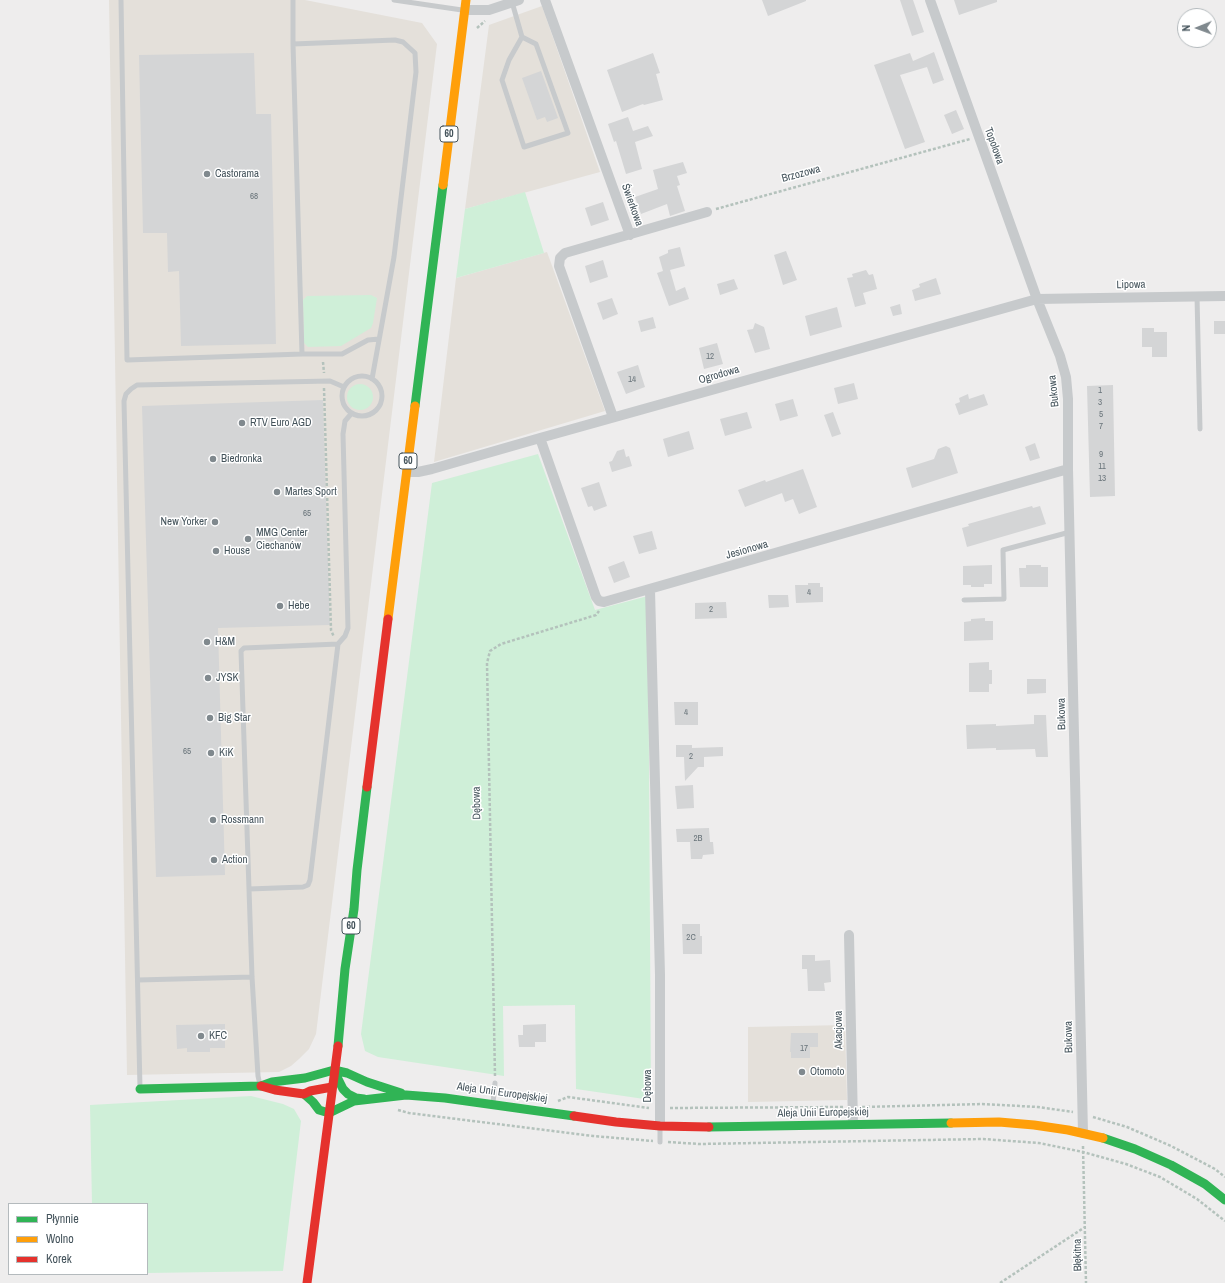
<!DOCTYPE html>
<html>
<head>
<meta charset="utf-8">
<style>
  body { margin:0 }
  #map { position:relative; width:1225px; height:1283px; overflow:hidden; background:#eeeded; font-family:"Archivo Narrow",sans-serif }
  canvas { display:block }
  .legend { position:absolute; left:8px; top:1203px; width:140px; height:72px; box-sizing:border-box; background:#fff; border:1px solid #b4babd; margin:0; padding:5px 7px; list-style:none; font-size:12px; color:#44535b }
  .legend li { display:flex; align-items:center; gap:8px; height:20px }
  .legend b { width:20px; border:1px solid #b4babd }
  .north { position:absolute; left:1177px; top:8px; width:40px; height:40px; box-sizing:border-box; background:#fff; border:1px solid #b4babd; border-radius:50%; rotate:269deg; font-size:11px; font-weight:700; line-height:16px; text-align:center; color:#44535b }
  .north::after { content:''; display:block; margin:auto; width:14px; height:18px; background:#80898e; clip-path:polygon(50% 0,100% 100%,50% 72%,0 100%) }
</style>
</head>
<body>
<div id="map">
<canvas width="1225" height="1283"></canvas>
<ul class="legend">
<li><b style="height:5px;background:#30b455"></b>Płynnie</li>
<li><b style="height:5px;background:#ff9f0a"></b>Wolno</li>
<li><b style="height:5px;background:#e5322d"></b>Korek</li>
</ul>
<div class="north">N</div>
</div>
<script>
const c = document.querySelector('canvas').getContext('2d');
c.lineJoin = 'round';
function paint(path, color) {
  c.fillStyle = color;
  c.fill(path, 'evenodd');
}
function shape(rows) {
  const path = new Path2D();
  for (const r of rows) {
    if (r.length === 3) {
      path.moveTo(r[0] + r[2], r[1]);
      path.arc(r[0], r[1], r[2], 0, 2 * Math.PI);
      continue;
    }
    path.moveTo(r[0], r[1]);
    for (let i = 2; i < r.length; i += 2) path.lineTo(r[i], r[i + 1]);
  }
  return path;
}
function strokePath(path, color, width, dash) {
  c.strokeStyle = color;
  c.lineWidth = width;
  c.lineCap = dash ? 'butt' : 'round';
  c.setLineDash(dash || []);
  c.stroke(path);
}
function drawText(font, color, halo, rows, align = 'center') {
  c.font = font + ' "Archivo Narrow",sans-serif';
  c.lineWidth = 3;
  c.setLineDash([]);
  c.textBaseline = 'middle';
  c.strokeStyle = halo;
  c.fillStyle = color;
  for (const [text, x, y, turn = 0] of rows) {
    c.save();
    c.translate(x, y);
    c.rotate((+turn || 0) * Math.PI / 180);
    c.textAlign = isNaN(turn) ? turn : align;
    if (halo) c.strokeText(text, 0, 0);
    c.fillText(text, 0, 0);
    c.restore();
  }
}
paint(shape([
  [109,0,305,0,422,23,437,44,316,1034,309,1049,299,1059,291,1066,279,1072,127,1075],
  [542,6,600,172,465,209,489,25],
  [547,252,605,411,434,462,456,278],
  [845,1025,847,1100,748,1102,748,1027]
]), '#e4e0da');
paint(shape([
  [525,192,544,253,456,278,465,209],
  [371,295,377,298,373,323,371,328,341,346,308,347,304,343,303,300,307,296],
  [360,397,13],
  [538,454,595,610,648,596,651,1100,576,1089,575,1005,503,1006,504,1076,378,1057,365,1051,361,1034,432,483],
  [251,1096,283,1104,294,1109,301,1121,283,1271,147,1273,147,1204,92,1204,90,1105]
]), '#cfefd8');
paint(shape([
  [762,0,806,0,806,1,768,16],
  [900,0,913,0,924,32,912,36],
  [954,0,997,0,997,2,959,15],
  [934,52,944,80,933,84,927,67,900,75,925,142,905,149,874,65,910,53,913,61],
  [254,53,256,114,271,114,276,344,181,346,179,271,168,272,167,233,143,233,139,55],
  [653,53,660,73,656,74,663,100,644,105,643,104,622,112,607,70],
  [541,71,558,118,547,122,545,117,537,120,522,78],
  [956,110,964,129,952,134,944,115],
  [628,117,633,131,648,126,653,136,635,142,642,169,626,174,616,141,614,142,608,124],
  [683,162,687,173,677,176,680,185,677,186,685,211,670,216,667,204,641,214,635,197,658,189,653,170],
  [603,202,609,220,591,226,585,208],
  [680,247,685,266,670,270,676,291,685,287,689,299,669,306,657,273,663,271,659,257,668,253,668,250],
  [786,251,797,280,783,285,774,255],
  [603,260,608,277,590,283,585,266],
  [866,270,869,275,873,274,877,289,863,293,866,304,855,307,847,278,853,277,852,274],
  [936,278,941,294,915,301,912,290,920,287,919,284],
  [734,279,738,289,720,295,717,284],
  [612,298,618,314,603,320,597,303],
  [900,304,902,314,893,316,890,307],
  [837,307,842,327,810,336,805,316],
  [653,317,656,328,641,332,638,321],
  [1214,321,1225,321,1225,334,1214,334],
  [755,323,764,327,770,349,755,353,747,330,753,329],
  [1142,328,1154,328,1154,332,1167,332,1167,357,1152,357,1152,347,1142,347],
  [717,343,723,364,704,369,699,348],
  [638,365,645,387,626,394,617,372],
  [854,383,858,399,838,404,834,388],
  [1113,385,1115,496,1090,497,1087,386],
  [968,394,969,399,984,394,988,405,959,415,955,404,960,402,959,398],
  [793,399,798,416,780,421,775,404],
  [323,400,330,625,218,628,225,875,156,877,142,406],
  [747,412,752,428,725,436,720,419],
  [833,412,841,434,832,437,824,415],
  [689,431,694,449,668,457,663,439],
  [1035,443,1040,458,1030,461,1025,447],
  [946,446,950,448,958,473,912,488,906,468,934,459,938,449],
  [624,449,626,457,629,456,632,466,612,472,609,462,612,461,617,451],
  [803,469,817,507,799,514,793,499,785,502,782,493,745,507,738,490,765,480,766,482],
  [599,482,607,506,594,511,592,506,588,507,581,488],
  [1032,506,1033,508,1040,506,1046,524,967,547,962,528,969,526,968,524],
  [652,531,657,549,639,554,633,536],
  [624,561,630,577,614,583,608,567],
  [992,565,992,584,984,584,984,587,971,587,971,585,963,585,963,566],
  [1026,565,1041,565,1041,567,1048,567,1048,587,1020,587,1019,568,1026,568],
  [808,583,820,583,820,587,823,587,823,602,796,603,795,585,808,585],
  [768,595,788,595,789,607,769,608],
  [726,602,727,618,695,619,695,603],
  [985,618,985,621,993,621,993,640,964,641,964,622,971,621,971,619],
  [989,662,989,670,992,670,992,684,989,684,989,692,969,692,969,663],
  [1027,679,1046,679,1046,693,1027,694],
  [674,702,698,702,698,725,675,725],
  [1034,715,1046,715,1048,757,1036,757,1035,749,996,750,996,748,967,749,966,725,996,724,996,726,1034,724],
  [676,745,692,745,692,748,723,747,723,756,704,757,704,767,698,767,685,781,684,757,676,757],
  [693,785,694,808,677,809,675,786],
  [709,828,710,842,713,842,714,854,703,855,702,859,691,859,690,842,677,842,676,829],
  [682,924,700,924,700,936,702,936,702,954,683,954],
  [802,955,815,955,815,961,830,960,831,982,824,983,825,991,808,991,807,969,802,969],
  [225,1024,225,1048,210,1048,210,1052,187,1052,187,1048,177,1049,176,1025],
  [546,1024,546,1042,535,1042,535,1047,519,1047,518,1035,523,1035,523,1025],
  [791,1033,818,1033,818,1047,810,1047,810,1058,791,1058,791,1052,790,1052]
]), '#d4d5d6');
strokePath(shape([
  [477,28,485,21],
  [716,209,970,139],
  [323,362,324,373],
  [324,388,331,630,334,637],
  [495,1076,487,663,490,651,501,644,596,615,599,611],
  [558,1101,568,1097,649,1108],
  [862,1107,982,1104,1038,1107,1073,1112],
  [670,1108,843,1107],
  [398,1110,409,1113,593,1136,653,1141],
  [1093,1117,1127,1127,1171,1146,1215,1169,1225,1177],
  [668,1142,699,1144,983,1139,1039,1143,1083,1152,1126,1164,1160,1177,1197,1199,1225,1221],
  [1083,1146,1086,1283],
  [1000,1283,1085,1227]
]), '#b4c2bc', 2.5, [3, 2]);
strokePath(shape([
  [121,0,127,360,302,354],
  [293,0,293,44,395,40,403,42,415,53,416,72,394,257,372,379],
  [394,0,462,10],
  [512,2,522,37,509,60,502,80,524,147,568,133,536,44,522,37],
  [293,44,302,354,342,354,368,340,379,339],
  [1197,296,1200,429],
  [362,396,20],
  [964,600,1004,599,1003,550,1070,532],
  [338,644,345,636,348,628,343,434,345,421,351,414],
  [249,889,303,887,308,885,310,880,338,644,244,648,241,651,249,889,252,977,258,1076,260,1085],
  [138,980,252,977],
  [140,1088,124,401,126,394,131,389,137,385,330,381,344,387],
  [493,1103,495,1083],
  [660,1127,660,1142]
]), '#c7cacc', 5);
strokePath(shape([
  [545,0,630,235],
  [930,0,1037,299,1060,356,1066,377,1068,399,1068,469,1083,1133],
  [465,10,489,10,519,0],
  [613,417,559,266,560,258,565,253,707,212],
  [540,438,596,597,599,601,604,602,1068,469],
  [407,472,418,472,432,469,540,438,1037,299,1225,296],
  [650,590,660,975,660,1126],
  [849,935,853,1124]
]), '#c7cacc', 10);
strokePath(shape([
  [415,406,443,185],
  [338,1046,345,969,354,909,357,870,367,787],
  [334,1071,343,1089,348,1094,356,1098,364,1099],
  [140,1089,261,1086,272,1082,305,1078,334,1070,347,1073,367,1082,401,1093],
  [304,1094,313,1102,319,1110,329,1113,354,1101,406,1095,445,1098,574,1116],
  [709,1127,951,1123],
  [1103,1138,1135,1149,1171,1165,1205,1184,1225,1200]
]), '#30b455', 9);
strokePath(shape([
  [443,185,466,0],
  [388,619,415,406],
  [951,1123,999,1122,1034,1125,1068,1130,1103,1138]
]), '#ff9f0a', 9);
strokePath(shape([
  [367,787,388,619],
  [261,1086,275,1090,304,1094,310,1091,332,1087],
  [574,1116,616,1122,660,1126,709,1127],
  [307,1283,338,1046]
]), '#e5322d', 9);
for (const [x, y, r, color] of [
  [207,174,4,"#80898e"],
  [242,423,4,"#80898e"],
  [213,459,4,"#80898e"],
  [277,492,4,"#80898e"],
  [215,522,4,"#80898e"],
  [248,539,4,"#80898e"],
  [216,551,4,"#80898e"],
  [280,606,4,"#80898e"],
  [207,642,4,"#80898e"],
  [208,678,4,"#80898e"],
  [210,718,4,"#80898e"],
  [211,753,4,"#80898e"],
  [213,820,4,"#80898e"],
  [214,860,4,"#80898e"],
  [201,1036,4,"#80898e"],
  [802,1072,4,"#80898e"]
]) {
  const dot = new Path2D();
  dot.arc(x, y, r, 0, 2 * Math.PI);
  c.fillStyle = color;
  c.fill(dot);
  strokePath(dot, '#fff', 1.5);
}
drawText('9px', '#6a757b', null, [
  ["68",254,197],
  ["12",710,357],
  ["14",632,380],
  ["1",1100,391],
  ["3",1100,403],
  ["5",1101,415],
  ["7",1101,427],
  ["9",1101,455],
  ["11",1102,467],
  ["13",1102,479],
  ["65",307,514],
  ["4",809,593],
  ["2",711,610],
  ["4",686,713],
  ["65",187,752],
  ["2",691,757],
  ["2B",698,839],
  ["2C",691,938],
  ["17",804,1049]
]);
for (const [x, y, w] of [
  [449,134,18],
  [408,461,18],
  [351,926,18]
]) {
  const box = new Path2D();
  box.roundRect(x - w / 2, y - 8, w, 16, 3);
  c.fillStyle = '#fff';
  c.fill(box);
  strokePath(box, '#44535b', 1);
}
drawText('bold 10px', '#44535b', null, [
  ["60",449,134],
  ["60",408,461],
  ["60",351,926]
]);
drawText('11px', '#44535b', '#fff', [
  ["Topolowa",994,146,70],
  ["Brzozowa",801,174,-15],
  ["Świerkowa",632,205,70],
  ["Lipowa",1131,285,-1],
  ["Ogrodowa",719,375,-16],
  ["Bukowa",1054,391,-96],
  ["Jesionowa",747,550,-16],
  ["Bukowa",1062,714,-91],
  ["Dębowa",477,803,-91],
  ["Akacjowa",839,1030,-91],
  ["Bukowa",1069,1037,-91],
  ["Dębowa",648,1086,-90],
  ["Aleja Unii Europejskiej",502,1093,8],
  ["Aleja Unii Europejskiej",823,1113,-1],
  ["Błękitna",1078,1255,-91]
]);
drawText('11px', '#44535b', '#fff', [
  ["Castorama",215,174],
  ["RTV Euro AGD",250,423],
  ["Biedronka",221,459],
  ["Martes Sport",285,492],
  ["New Yorker",207,522,"right"],
  ["MMG Center",256,533],
  ["Ciechanów",256,546],
  ["House",224,551],
  ["Hebe",288,606],
  ["H&M",215,642],
  ["JYSK",216,678],
  ["Big Star",218,718],
  ["KiK",219,753],
  ["Rossmann",221,820],
  ["Action",222,860],
  ["KFC",209,1036],
  ["Otomoto",810,1072]
], 'left');
</script>
</body>
</html>
